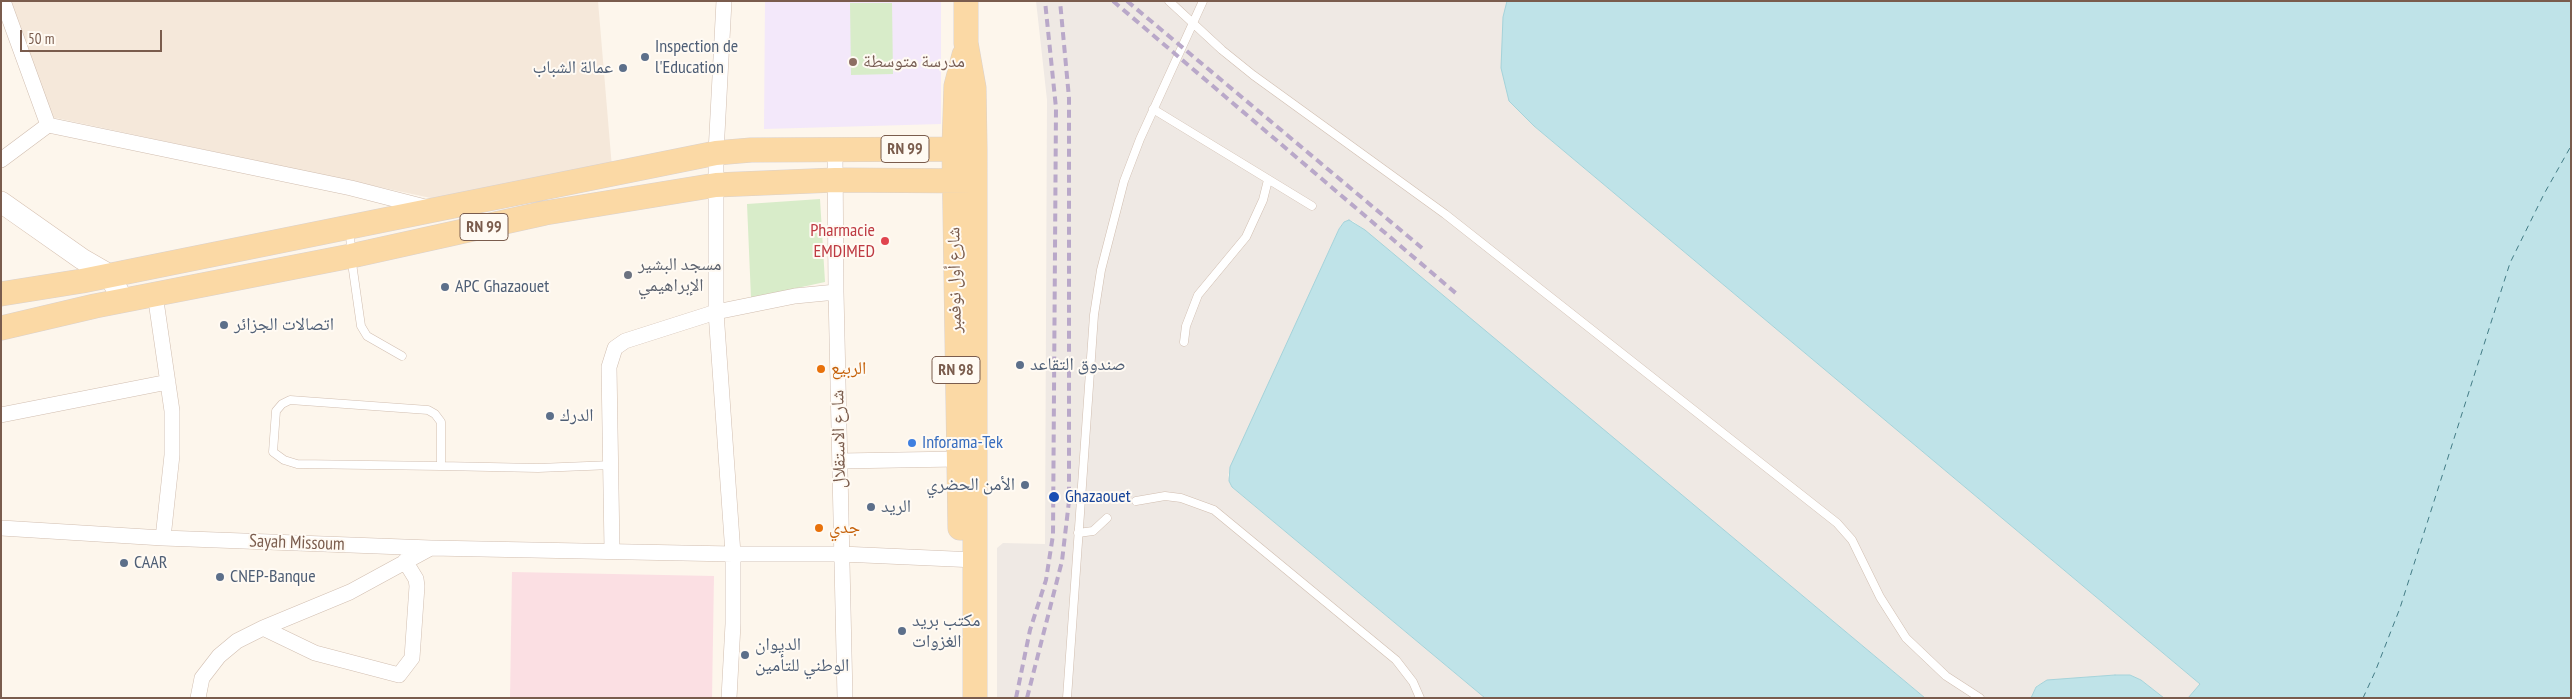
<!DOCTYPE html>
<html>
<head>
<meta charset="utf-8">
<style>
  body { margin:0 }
  #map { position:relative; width:2572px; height:699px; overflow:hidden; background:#fdf6ec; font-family:"PT Sans Narrow",sans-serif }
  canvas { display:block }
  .frame { position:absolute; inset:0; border:2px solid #7a5c4d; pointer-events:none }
  .scale { position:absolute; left:20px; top:30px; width:142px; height:22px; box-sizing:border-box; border:2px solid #7a5c4d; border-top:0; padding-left:6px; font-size:15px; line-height:18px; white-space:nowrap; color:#7a5c4d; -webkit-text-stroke:4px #fffaf3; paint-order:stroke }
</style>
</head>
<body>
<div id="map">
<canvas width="2572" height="699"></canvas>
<div class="frame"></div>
<div class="scale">50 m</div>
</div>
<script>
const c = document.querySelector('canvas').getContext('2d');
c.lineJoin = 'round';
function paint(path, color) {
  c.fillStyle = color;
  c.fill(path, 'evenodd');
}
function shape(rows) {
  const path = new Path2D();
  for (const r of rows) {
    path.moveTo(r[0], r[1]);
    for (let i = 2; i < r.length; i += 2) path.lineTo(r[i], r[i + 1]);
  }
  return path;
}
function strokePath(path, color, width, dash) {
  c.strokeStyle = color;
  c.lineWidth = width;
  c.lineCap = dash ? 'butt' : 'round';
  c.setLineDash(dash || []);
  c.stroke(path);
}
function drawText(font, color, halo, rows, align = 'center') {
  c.font = font + ' "PT Sans Narrow","Noto Naskh Arabic",sans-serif';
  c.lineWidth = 4;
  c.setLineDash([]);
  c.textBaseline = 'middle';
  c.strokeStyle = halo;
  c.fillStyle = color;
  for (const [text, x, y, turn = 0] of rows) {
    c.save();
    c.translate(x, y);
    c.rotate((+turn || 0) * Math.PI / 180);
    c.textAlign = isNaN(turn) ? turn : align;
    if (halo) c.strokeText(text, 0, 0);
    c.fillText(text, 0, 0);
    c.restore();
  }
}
paint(shape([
  [1,1,598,1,612,168,440,200,42,115]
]), '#f5e8da');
paint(shape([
  [1036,1,1507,1,1503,17,1534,126,2200,684,2188,698,2164,698,2141,680,2130,675,2115,675,2047,681,2036,686,2031,698,1925,698,1353,221,1344,222,1339,229,1228,475,1232,487,1485,698,997,698,997,548,1003,543,1045,544,1047,100]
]), '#efe9e4');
paint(shape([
  [765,1,941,1,941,124,764,129]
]), '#f3e8fa');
paint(shape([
  [512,572,714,576,712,698,510,698]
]), '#fbdfe3');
paint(shape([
  [850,3,892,3,893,74,851,75],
  [820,199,825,282,751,298,747,204]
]), '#d8ecc9');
const water = shape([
  [1507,1,2571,1,2571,698,2188,698,2200,684,1534,126,1509,101,1501,68,1503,17,1507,1],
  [1349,220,1365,230,1925,698,1485,698,1232,487,1229,481,1230,467,1339,229,1344,222,1349,220],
  [2115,675,2130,675,2141,680,2164,698,2031,698,2036,687,2047,680,2115,675]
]);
paint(water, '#bfe3e8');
strokePath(water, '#a5d3da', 1);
strokePath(shape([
  [2363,698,2375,672,2400,608,2510,263,2544,194,2571,146]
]), '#437c86', 1, [6, 5]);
const service = shape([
  [1169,1,1222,50,1253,75,1445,214,1837,523,1852,540,1880,597,1906,638,1946,676,1980,698],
  [1153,109,1312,206],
  [350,229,351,256,361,326,367,336,402,356],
  [1184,342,1186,326,1198,295,1246,237,1263,200,1268,180],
  [441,466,441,422,435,414,428,410,290,400,282,404,276,411,273,452,284,460,297,464,441,466,538,468,612,465],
  [1136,501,1165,496,1181,498,1214,510,1396,660,1413,682,1420,698],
  [1078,533,1093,531,1107,518],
  [1067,698,1094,315,1101,270,1124,181,1140,139,1203,1]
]);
const minor = shape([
  [3,1,48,125],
  [724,1,716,153,716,312,733,554,733,624,729,698],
  [835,150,836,292,845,698],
  [1,160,48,125,351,188,429,208],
  [155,294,172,411,172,455,163,538],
  [1,415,168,382],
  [840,461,958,459],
  [1,528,163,538,431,548,733,554,841,554,976,560],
  [612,550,609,367,615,348,625,341,716,312,795,296,836,292],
  [263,628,315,653,399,675,412,658,417,586,416,579,405,561],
  [198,698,202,678,219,656,237,641,263,628,350,592,429,549]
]);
const secondary = shape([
  [1,202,82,259,108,274,124,301]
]);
const primary = shape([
  [966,1,966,43,974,88,975,149,975,698],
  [1,294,82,281,716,153,751,150,975,149],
  [1,328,95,306,351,256,545,213,716,185,835,180,974,181],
  [960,528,954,148,956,86,964,55]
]);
strokePath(service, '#d1beb0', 9);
strokePath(minor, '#d1beb0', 16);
strokePath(secondary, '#d6c0b0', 22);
strokePath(primary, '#dad1cd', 25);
strokePath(service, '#fff', 8);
strokePath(minor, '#fff', 15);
strokePath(secondary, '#fff', 21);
strokePath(primary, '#fbd9a5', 24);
strokePath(shape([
  [1113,1,1458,295],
  [1127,1,1422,248],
  [1016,698,1030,630,1046,580,1053,535,1056,108,1045,1],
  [1027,698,1062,561,1069,501,1069,98,1060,1]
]), '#b9a8c9', 4, [8, 5]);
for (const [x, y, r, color] of [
  [645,57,5,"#5c6f8a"],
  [853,62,5,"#8d6e63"],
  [623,68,5,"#5c6f8a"],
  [885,241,5,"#e0444e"],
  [628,275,5,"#6b7280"],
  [445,287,5,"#5c6f8a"],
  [224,325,5,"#5c6f8a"],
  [1020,365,5,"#5c6f8a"],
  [821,369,5,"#e8710a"],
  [550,416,5,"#5c6f8a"],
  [912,443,5,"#3f7fe0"],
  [1025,485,5,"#5c6f8a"],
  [1054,497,6,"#1a4fb4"],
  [871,507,5,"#5c6f8a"],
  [819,528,5,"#e8710a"],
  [124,563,5,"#5c6f8a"],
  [220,577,5,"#5c6f8a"],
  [902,631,5,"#5c6f8a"],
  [745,655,5,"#5c6f8a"]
]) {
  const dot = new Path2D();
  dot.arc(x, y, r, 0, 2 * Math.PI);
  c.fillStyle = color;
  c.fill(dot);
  strokePath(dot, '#fffaf3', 2);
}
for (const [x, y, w] of [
  [905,149,48],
  [484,227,48],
  [956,370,48]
]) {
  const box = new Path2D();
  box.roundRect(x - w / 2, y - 13.5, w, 27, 4);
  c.fillStyle = '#fffaf3';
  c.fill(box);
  strokePath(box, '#7a5c4d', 1);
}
drawText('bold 16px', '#7a5c4d', null, [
  ["RN 99",905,149],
  ["RN 99",484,227],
  ["RN 98",956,370]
]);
drawText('18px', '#4e5e75', '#fffaf3', [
  ["Inspection de",655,47],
  ["l'Education",655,68],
  ["عمالة الشباب",613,68,"right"],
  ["APC Ghazaouet",455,287],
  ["اتصالات الجزائر",234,325],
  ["صندوق التقاعد",1030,365],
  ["الدرك",560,416],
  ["الأمن الحضري",1015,485,"right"],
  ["الريد",881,507],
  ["CAAR",134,563],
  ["CNEP-Banque",230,577],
  ["مكتب بريد",912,621],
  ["الغزوات",912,642],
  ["الديوان",755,645],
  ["الوطني للتأمين",755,666]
], 'left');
drawText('18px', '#785e54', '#fffaf3', [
  ["مدرسة متوسطة",863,62]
], 'left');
drawText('18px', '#be3a42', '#fffaf3', [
  ["Pharmacie",875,231],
  ["EMDIMED",875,252]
], 'right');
drawText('18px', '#5b616d', '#fffaf3', [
  ["مسجد البشير",638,265],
  ["الإبراهيمي",638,286]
], 'left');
drawText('18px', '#7a5c4d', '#fffaf3', [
  ["شارع أول نوفمبر",955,280,-91],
  ["شارع الاستقلال",839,439,-91],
  ["Sayah Missoum",297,543,2]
]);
drawText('18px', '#c56008', '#fffaf3', [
  ["الربيع",831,369],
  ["جدي",829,528]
], 'left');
drawText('18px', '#366cbe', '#fffaf3', [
  ["Inforama-Tek",922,443]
], 'left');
drawText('18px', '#164399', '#fffaf3', [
  ["Ghazaouet",1065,497]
], 'left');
</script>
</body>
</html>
